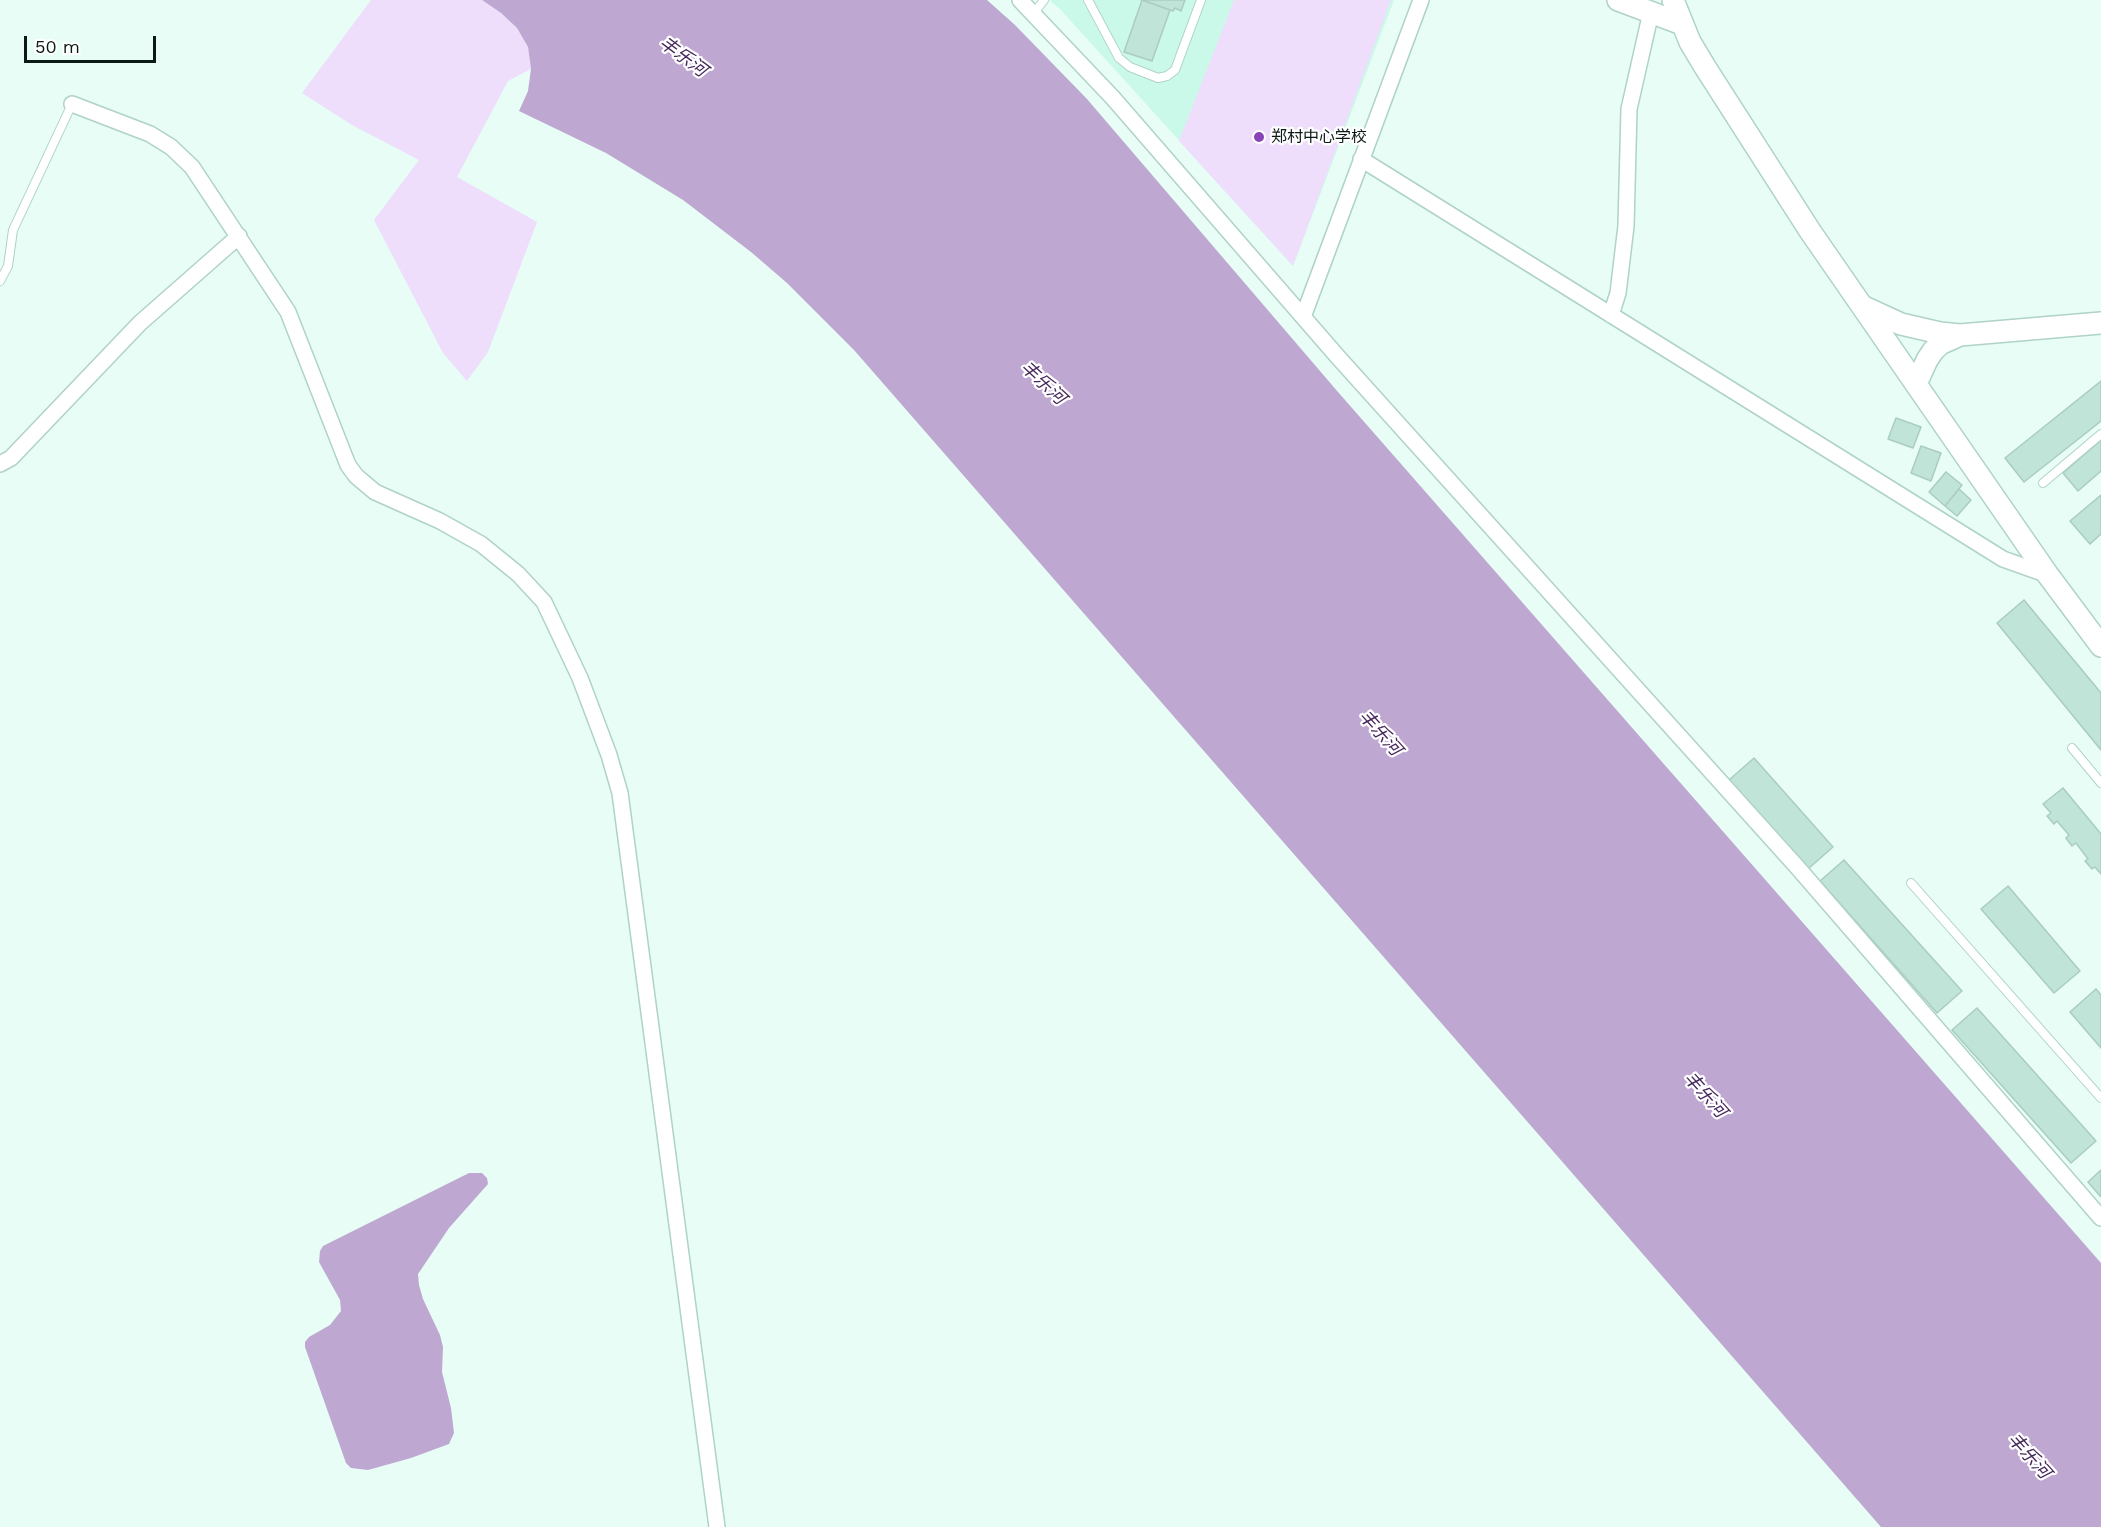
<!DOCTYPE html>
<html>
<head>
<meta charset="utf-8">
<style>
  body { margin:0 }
  #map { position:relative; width:2101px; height:1527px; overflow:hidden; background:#e7fdf5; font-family:"Work Sans",sans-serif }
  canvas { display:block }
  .scale { position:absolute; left:24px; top:36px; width:132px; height:27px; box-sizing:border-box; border:3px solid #0c1915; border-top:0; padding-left:8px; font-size:18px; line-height:21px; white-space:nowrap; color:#0c1915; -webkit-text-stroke:4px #fff; paint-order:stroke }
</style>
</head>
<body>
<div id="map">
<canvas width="2101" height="1527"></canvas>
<div class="scale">50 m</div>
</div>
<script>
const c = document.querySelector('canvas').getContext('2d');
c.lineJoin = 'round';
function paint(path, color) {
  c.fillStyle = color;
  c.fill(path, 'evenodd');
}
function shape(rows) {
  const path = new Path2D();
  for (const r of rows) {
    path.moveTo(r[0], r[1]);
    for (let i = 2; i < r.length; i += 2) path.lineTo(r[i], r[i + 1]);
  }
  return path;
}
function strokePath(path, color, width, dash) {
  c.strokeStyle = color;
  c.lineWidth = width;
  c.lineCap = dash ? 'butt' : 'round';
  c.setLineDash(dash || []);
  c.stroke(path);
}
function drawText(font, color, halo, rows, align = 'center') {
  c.font = font + ' "Work Sans","Noto Sans SC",sans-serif';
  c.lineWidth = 4.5;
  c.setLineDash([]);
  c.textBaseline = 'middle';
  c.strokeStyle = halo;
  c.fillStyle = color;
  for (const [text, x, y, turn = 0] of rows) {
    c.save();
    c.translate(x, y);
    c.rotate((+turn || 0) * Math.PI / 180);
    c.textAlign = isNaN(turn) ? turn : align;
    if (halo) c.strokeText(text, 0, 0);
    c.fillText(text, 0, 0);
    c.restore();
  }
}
paint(shape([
  [1049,0,1394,0,1293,266,1059,8]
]), '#cbf9e9');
paint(shape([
  [371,0,482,0,501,13,517,28,528,47,531,69,508,81,457,177,537,222,488,352,467,381,443,353,374,220,419,160,352,125,302,93],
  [1234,0,1391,0,1293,266,1179,141]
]), '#eedefc');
paint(shape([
  [482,0,987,0,1015,25,1087,99,1338,392,2101,1263,2101,1527,1881,1527,854,350,787,283,751,252,683,200,606,153,519,111,528,91,531,69,528,47,517,28,501,13],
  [469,1173,482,1173,487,1178,488,1184,449,1228,418,1274,419,1285,423,1299,440,1335,443,1347,442,1372,451,1408,454,1433,449,1444,411,1458,368,1470,351,1468,346,1463,305,1347,305,1342,309,1337,330,1325,341,1311,340,1300,319,1262,320,1251,323,1246]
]), '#bea8d1');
const building = shape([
  [1142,0,1170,10,1152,61,1124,52,1142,0],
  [1142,0,1141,0,1185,0,1181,11,1175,8,1173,11,1142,0],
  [2101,381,2101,421,2024,482,2005,458,2101,381],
  [1896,418,1921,427,1913,448,1888,439,1896,418],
  [2101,440,2101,471,2078,491,2063,473,2101,440],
  [1921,446,1941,453,1931,481,1911,473,1921,446],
  [1946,472,1962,485,1945,506,1929,492,1946,472],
  [1959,489,1971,500,1957,516,1945,506,1959,489],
  [2101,495,2101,534,2090,544,2070,521,2101,495],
  [2024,600,2101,693,2101,750,1997,623,2024,600],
  [1754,758,1833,847,1808,869,1729,780,1754,758],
  [2063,788,2101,834,2101,874,2095,867,2092,869,2085,861,2088,859,2076,843,2072,846,2066,838,2069,835,2057,821,2054,824,2047,816,2051,813,2043,804,2063,788],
  [1844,860,1962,991,1937,1013,1820,881,1844,860],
  [2008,886,2080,971,2054,993,1981,909,2008,886],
  [2096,989,2101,995,2101,1048,2070,1012,2096,989],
  [1977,1008,2096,1141,2071,1163,1952,1030,1977,1008],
  [2101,1170,2101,1197,2088,1182,2101,1170]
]);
paint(building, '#c0e4d7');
strokePath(building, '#aacdc0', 1.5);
const lane = shape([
  [1088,0,1119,58,1130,67,1158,78,1167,76,1175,70,1201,0],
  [1034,13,1044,0],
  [0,281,8,266,13,230,72,104],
  [2043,483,2101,434],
  [2072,748,2101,783],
  [1911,883,2101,1098]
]);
const street = shape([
  [1020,0,1113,98,1337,356,1798,868,2101,1218],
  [72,104,150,134,171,147,192,167,288,312,348,465,356,476,375,492,440,521,481,544,518,574,544,602,580,678,609,755,620,793,717,1527],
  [1361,159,2003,559,2048,575],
  [1611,315,1618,293,1626,226,1629,109,1651,12],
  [1303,317,1421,0],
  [0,464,11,458,140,323,239,236]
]);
const secondary = shape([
  [1618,0,1682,24],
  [1673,0,1690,42,1705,67,1810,231,2048,575,2101,646],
  [1864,307,1901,324,1940,333,1960,335,2101,323],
  [1916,384,1927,360,1933,351,1940,344,1960,335]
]);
strokePath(lane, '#afd3c6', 10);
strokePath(street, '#afd3c6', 18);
strokePath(secondary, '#afd3c6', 24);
strokePath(lane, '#fff', 8);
strokePath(street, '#fff', 15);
strokePath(secondary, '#fff', 21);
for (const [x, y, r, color] of [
  [1259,137,6,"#8844b7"]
]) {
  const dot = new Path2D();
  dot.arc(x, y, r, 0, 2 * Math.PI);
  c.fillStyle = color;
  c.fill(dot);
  strokePath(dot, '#fff', 2);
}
drawText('16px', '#0c1915', '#fff', [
  ["郑村中心学校",1271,137]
], 'left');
drawText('italic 18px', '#46285c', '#fff', [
  ["丰乐河",683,57,37],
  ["丰乐河",1043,383,43],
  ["丰乐河",1380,733,48],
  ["丰乐河",1705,1095,48],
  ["丰乐河",2029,1456,48]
]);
</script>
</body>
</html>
